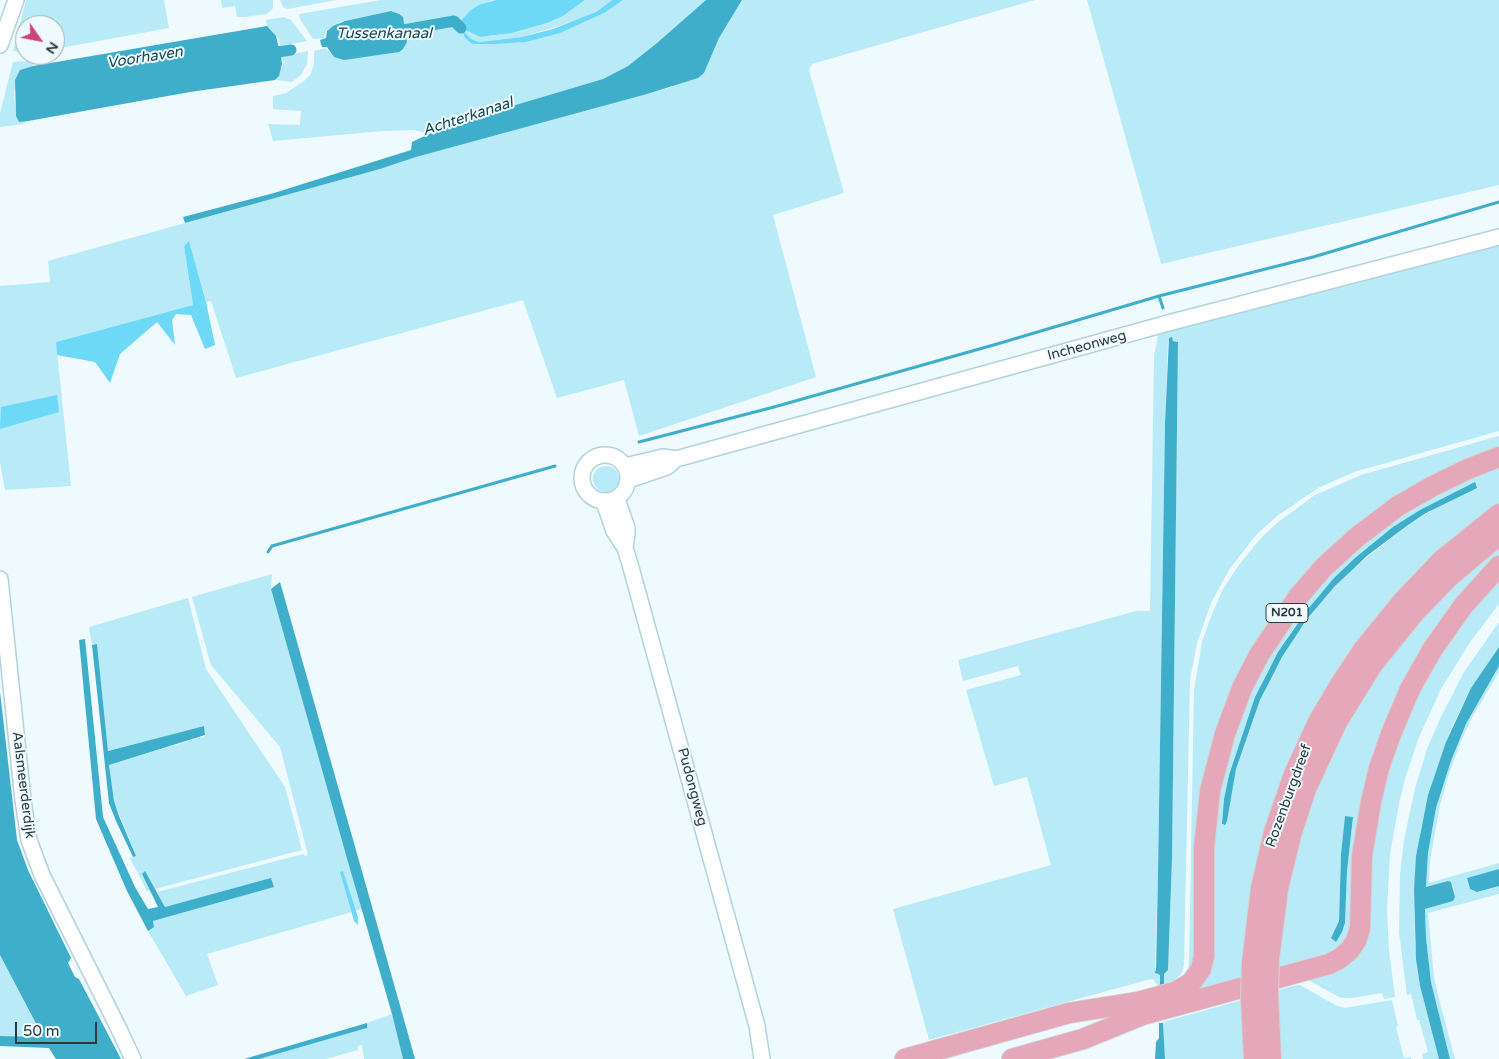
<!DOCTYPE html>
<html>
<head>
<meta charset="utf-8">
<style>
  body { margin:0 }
  #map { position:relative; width:1499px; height:1059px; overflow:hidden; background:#eefafe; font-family:"Varela Round",sans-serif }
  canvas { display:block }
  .north { position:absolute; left:15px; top:15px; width:50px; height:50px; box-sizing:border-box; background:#eefafe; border:1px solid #a1adb1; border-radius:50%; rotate:123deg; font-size:14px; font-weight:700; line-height:20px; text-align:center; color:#2d3a3d }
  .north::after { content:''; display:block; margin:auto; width:18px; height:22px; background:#ce4379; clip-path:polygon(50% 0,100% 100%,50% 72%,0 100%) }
  .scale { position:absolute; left:15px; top:1022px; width:82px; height:22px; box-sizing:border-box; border:2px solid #2d3a3d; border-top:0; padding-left:6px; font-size:15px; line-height:18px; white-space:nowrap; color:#2d3a3d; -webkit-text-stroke:4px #eefafe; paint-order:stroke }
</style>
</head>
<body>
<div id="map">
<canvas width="1499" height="1059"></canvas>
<div class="north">N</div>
<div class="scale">50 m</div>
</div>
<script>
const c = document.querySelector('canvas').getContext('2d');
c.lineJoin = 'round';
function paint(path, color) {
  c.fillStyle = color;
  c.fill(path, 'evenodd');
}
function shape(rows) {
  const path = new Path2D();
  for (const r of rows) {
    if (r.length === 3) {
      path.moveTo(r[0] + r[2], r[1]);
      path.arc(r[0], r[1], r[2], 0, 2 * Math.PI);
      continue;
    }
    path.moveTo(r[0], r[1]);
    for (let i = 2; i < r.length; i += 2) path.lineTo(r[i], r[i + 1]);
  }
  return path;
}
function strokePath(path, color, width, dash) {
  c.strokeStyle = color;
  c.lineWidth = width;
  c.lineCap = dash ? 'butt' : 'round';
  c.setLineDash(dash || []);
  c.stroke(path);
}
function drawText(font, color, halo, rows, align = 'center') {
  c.font = font + ' "Varela Round",sans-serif';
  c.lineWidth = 4;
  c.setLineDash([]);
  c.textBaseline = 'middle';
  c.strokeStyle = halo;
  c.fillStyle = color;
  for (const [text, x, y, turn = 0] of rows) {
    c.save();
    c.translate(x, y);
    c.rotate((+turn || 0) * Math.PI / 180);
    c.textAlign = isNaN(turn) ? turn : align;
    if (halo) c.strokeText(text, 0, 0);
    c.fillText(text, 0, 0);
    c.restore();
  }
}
paint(shape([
  [26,0,164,0,169,28,55,49,55,25,25,25,25,52,13,51],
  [221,0,273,0,273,8,267,14,244,17,237,17,235,6,222,8],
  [280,0,336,0,288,9,283,7],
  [381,0,496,0,490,1,461,28,465,38,472,44,526,42,606,12,623,0,706,0,657,43,628,66,603,79,455,123,430,134,414,130,383,131,273,141,268,124,300,125,301,111,273,109,273,96,286,93,304,81,311,74,314,63,314,51,326,48,334,57,395,12,391,11,340,22,326,31,324,38,313,39,300,19,299,14],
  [585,0,612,0,596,12,575,21,522,37,479,42,471,39,461,28,480,37,512,33,547,23,563,16],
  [742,0,1035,0,812,64,809,70,844,193,773,215,816,377,639,436,624,380,557,398,523,300,236,378,211,301,206,302,189,242,184,246,193,305,56,342,71,486,5,490,0,462,0,286,50,282,48,261,380,169,416,157,672,87,704,73,719,38],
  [1087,0,1499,0,1499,185,1161,264],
  [284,17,291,20,307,41,280,46,279,39,267,26,266,20],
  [308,51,307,64,301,75,292,82,276,80,284,63,282,57],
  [33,61,33,66,20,70,14,93,16,116,19,122,27,121,23,124,0,127,0,113,13,62],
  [1499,243,1499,431,1354,472,1318,488,1277,516,1255,536,1229,570,1211,603,1197,643,1190,680,1184,964,1182,973,1175,980,1158,986,1153,979,1147,980,929,1040,893,909,1051,865,1027,777,994,786,966,690,1021,675,1018,666,963,681,958,660,1136,611,1150,611,1154,356,1158,336,1162,332],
  [1171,337,1173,341,1178,342,1172,859,1168,970,1164,974,1163,984,1160,984,1160,974,1155,968,1158,873,1165,423,1168,342],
  [1499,436,1499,454,1342,546,1226,718,1198,963,1187,974,1189,962,1194,690,1202,642,1210,619,1223,589,1239,565,1261,538,1277,523,1315,495,1361,475],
  [1499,461,1499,507,1321,706,1277,943,1301,824,1346,719,1413,623,1499,543,1499,562,1401,699,1356,923,1337,955,1164,999,1190,990,1226,740,1293,609,1384,520],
  [1444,503,1408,525,1350,571,1322,600,1294,638,1271,676,1260,700,1236,769,1225,825,1222,825,1224,799,1229,775,1255,697,1270,667,1294,627,1319,595,1420,510],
  [1345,816,1353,817,1347,871,1345,923,1344,928,1331,938,1339,921,1341,854],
  [606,479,13],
  [1499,571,1499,604,1470,642,1441,689,1419,737,1405,779,1399,804,1390,854,1387,909,1389,950,1395,997,1384,999,1382,993,1352,998,1341,998,1306,979,1344,960,1367,846,1410,697],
  [272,574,271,589,362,909,207,954,218,985,186,996,148,931,154,927,153,921,273,887,271,879,165,907,157,892,303,854,305,856,308,855,280,747,211,665,192,597],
  [188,598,206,669,285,787,302,850,155,889,145,872,142,875,150,890,147,891,130,858,136,856,114,801,109,765,205,736,204,726,108,751,97,644,92,645,89,627],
  [1499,622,1499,647,1471,688,1451,729,1434,777,1421,828,1414,890,1415,945,1420,986,1439,1059,1423,1059,1422,1054,1428,1052,1419,1020,1417,1020,1411,994,1407,995,1399,932,1400,874,1404,840,1415,788,1427,749,1440,719,1464,672],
  [1499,666,1499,672,1474,714,1461,741,1449,774,1440,805,1430,861,1429,883,1499,863,1499,869,1467,878,1470,889,1477,892,1499,886,1499,894,1428,913,1434,977,1441,1007,1455,1059,1450,1059,1431,982,1426,938,1425,909,1453,901,1454,889,1451,882,1448,881,1426,888,1428,853,1436,808,1451,761,1466,724],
  [0,955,43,1038,0,1036],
  [1300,985,1337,1006,1345,1008,1392,1000,1398,1026,1396,1027,1404,1058,1411,1057,1411,1059,1165,1059,1163,1022,1292,986],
  [392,1014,403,1059,364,1059,362,1045,358,1046,358,1050,326,1059,259,1059,367,1028,367,1023]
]), '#b9eaf8');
paint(shape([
  [496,0,585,0,563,16,547,23,512,33,480,37,461,28,471,39,479,42,522,37,553,29,596,12,612,0,623,0,606,12,560,33,526,42,495,44,472,44,465,38,459,23,471,10,479,5],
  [189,241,206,302,215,345,205,349,191,315,176,314,172,320,175,345,157,322,120,354,110,383,95,362,57,355,56,342,193,305,184,246],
  [57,395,59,412,0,429,1,407],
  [343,871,358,917,358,925,354,921,340,872]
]), '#6ed9f6');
paint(shape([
  [706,0,742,0,719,38,704,73,698,78,647,94,416,157,380,169,185,223,183,217,274,193,411,150,412,142,418,139,455,123,603,79,628,66,657,43],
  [391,11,399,14,403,17,407,42,403,49,399,52,344,60,334,57,327,47,322,47,320,40,326,38,327,31,333,26,345,21],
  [267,26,276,36,279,48,286,46,286,51,288,54,281,55,282,64,279,76,275,80,190,92,28,121,19,122,16,116,15,80,20,70,33,66],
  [1172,337,1173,341,1178,342,1172,859,1168,970,1164,974,1164,984,1160,985,1160,975,1154,972,1156,971,1158,873,1165,423,1169,338],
  [1475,482,1477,488,1426,513,1408,525,1368,555,1335,586,1307,619,1282,657,1260,700,1236,769,1227,821,1225,825,1222,824,1224,799,1229,775,1255,697,1278,652,1307,610,1334,578,1355,558,1393,527,1420,510],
  [280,582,401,1009,415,1059,403,1059,392,1014,348,862,271,589],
  [85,639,103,817,135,887,148,909,158,907,142,874,145,871,165,907,271,878,274,887,153,921,154,927,148,931,127,891,96,819,79,640],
  [97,644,108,751,204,726,205,735,109,765,114,801,119,816,136,856,133,857,116,821,109,803,92,645],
  [1499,647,1499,666,1466,724,1451,761,1436,808,1428,853,1426,887,1448,881,1451,882,1455,897,1453,901,1425,909,1426,938,1431,982,1450,1059,1439,1059,1420,986,1416,959,1414,890,1416,856,1428,795,1446,742,1471,688],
  [0,692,17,840,28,870,71,958,68,963,75,977,79,979,121,1059,56,1059,49,1048,0,1046,0,1036,43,1037,0,955],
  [1345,816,1353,817,1347,871,1345,923,1342,932,1336,942,1331,938,1339,921,1341,854],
  [1499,869,1499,886,1477,892,1470,889,1467,878],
  [367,1023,367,1028,259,1059,244,1059],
  [1159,1023,1163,1023,1165,1059,1155,1059,1156,1042,1159,1038]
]), '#3eaeca');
strokePath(shape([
  [1159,296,1163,308],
  [639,442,774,407,997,344,1159,296,1313,257,1499,202],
  [268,552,272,546,555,466]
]), '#3eaeca', 3);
strokePath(shape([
  [392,32,454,21,461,28],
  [271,53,291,50]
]), '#3eaeca', 11);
const tertiary = shape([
  [0,45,16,0],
  [605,478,23],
  [625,466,663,457,676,459,1172,322,1499,237],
  [629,480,667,467,676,459],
  [617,499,627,528,627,534,625,548],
  [604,502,614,531,625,548,630,564,757,1026,762,1059],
  [0,579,23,800,29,840,42,875,117,1025,133,1059]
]);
const trunk = shape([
  [1269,959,1278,889,1291,835,1306,789,1337,722,1373,664,1415,612,1449,577,1499,535],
  [1252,963,1261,888,1274,832,1294,774,1319,720,1341,683,1363,650,1402,602,1442,560,1499,514],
  [1268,994,1271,1059],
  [1251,999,1254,1059],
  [905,1059,1069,1013,1138,1002,1175,992,1191,983,1201,969,1204,956,1204,848,1210,791,1225,734,1242,688,1259,655,1298,597,1324,567,1357,537,1398,506,1433,486,1468,469,1499,457],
  [1012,1059,1083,1039,1142,1015,1329,964,1339,959,1349,951,1356,941,1360,928,1362,856,1371,802,1379,768,1391,734,1410,689,1432,650,1463,606,1499,566]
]);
strokePath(tertiary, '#b3d2dc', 18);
strokePath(trunk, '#d1d4d4', 22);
strokePath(tertiary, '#fff', 15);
strokePath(trunk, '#e4a8ba', 20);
const trunkBridge = shape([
  [1268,994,1269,959],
  [1251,999,1252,963]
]);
strokePath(trunkBridge, '#d1d4d4', 22, []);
strokePath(trunkBridge, '#e4a8ba', 20);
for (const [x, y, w] of [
  [1287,613,42]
]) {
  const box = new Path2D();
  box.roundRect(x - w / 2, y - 9.5, w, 19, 4);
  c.fillStyle = '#eefafe';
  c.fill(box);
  strokePath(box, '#2d3a3d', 1);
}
drawText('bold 12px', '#2d3a3d', null, [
  ["N201",1287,613]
]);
drawText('14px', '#2d3a3d', '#eefafe', [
  ["Incheonweg",1087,346,-15],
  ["Aalsmeerderdijk",23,785,83],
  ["Pudongweg",692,787,75],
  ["Rozenburgdreef",1289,796,-70]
]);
drawText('italic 15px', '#194955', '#eefafe', [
  ["Tussenkanaal",384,34],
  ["Voorhaven",145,58,-9],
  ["Achterkanaal",468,117,-18]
]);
</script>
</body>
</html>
